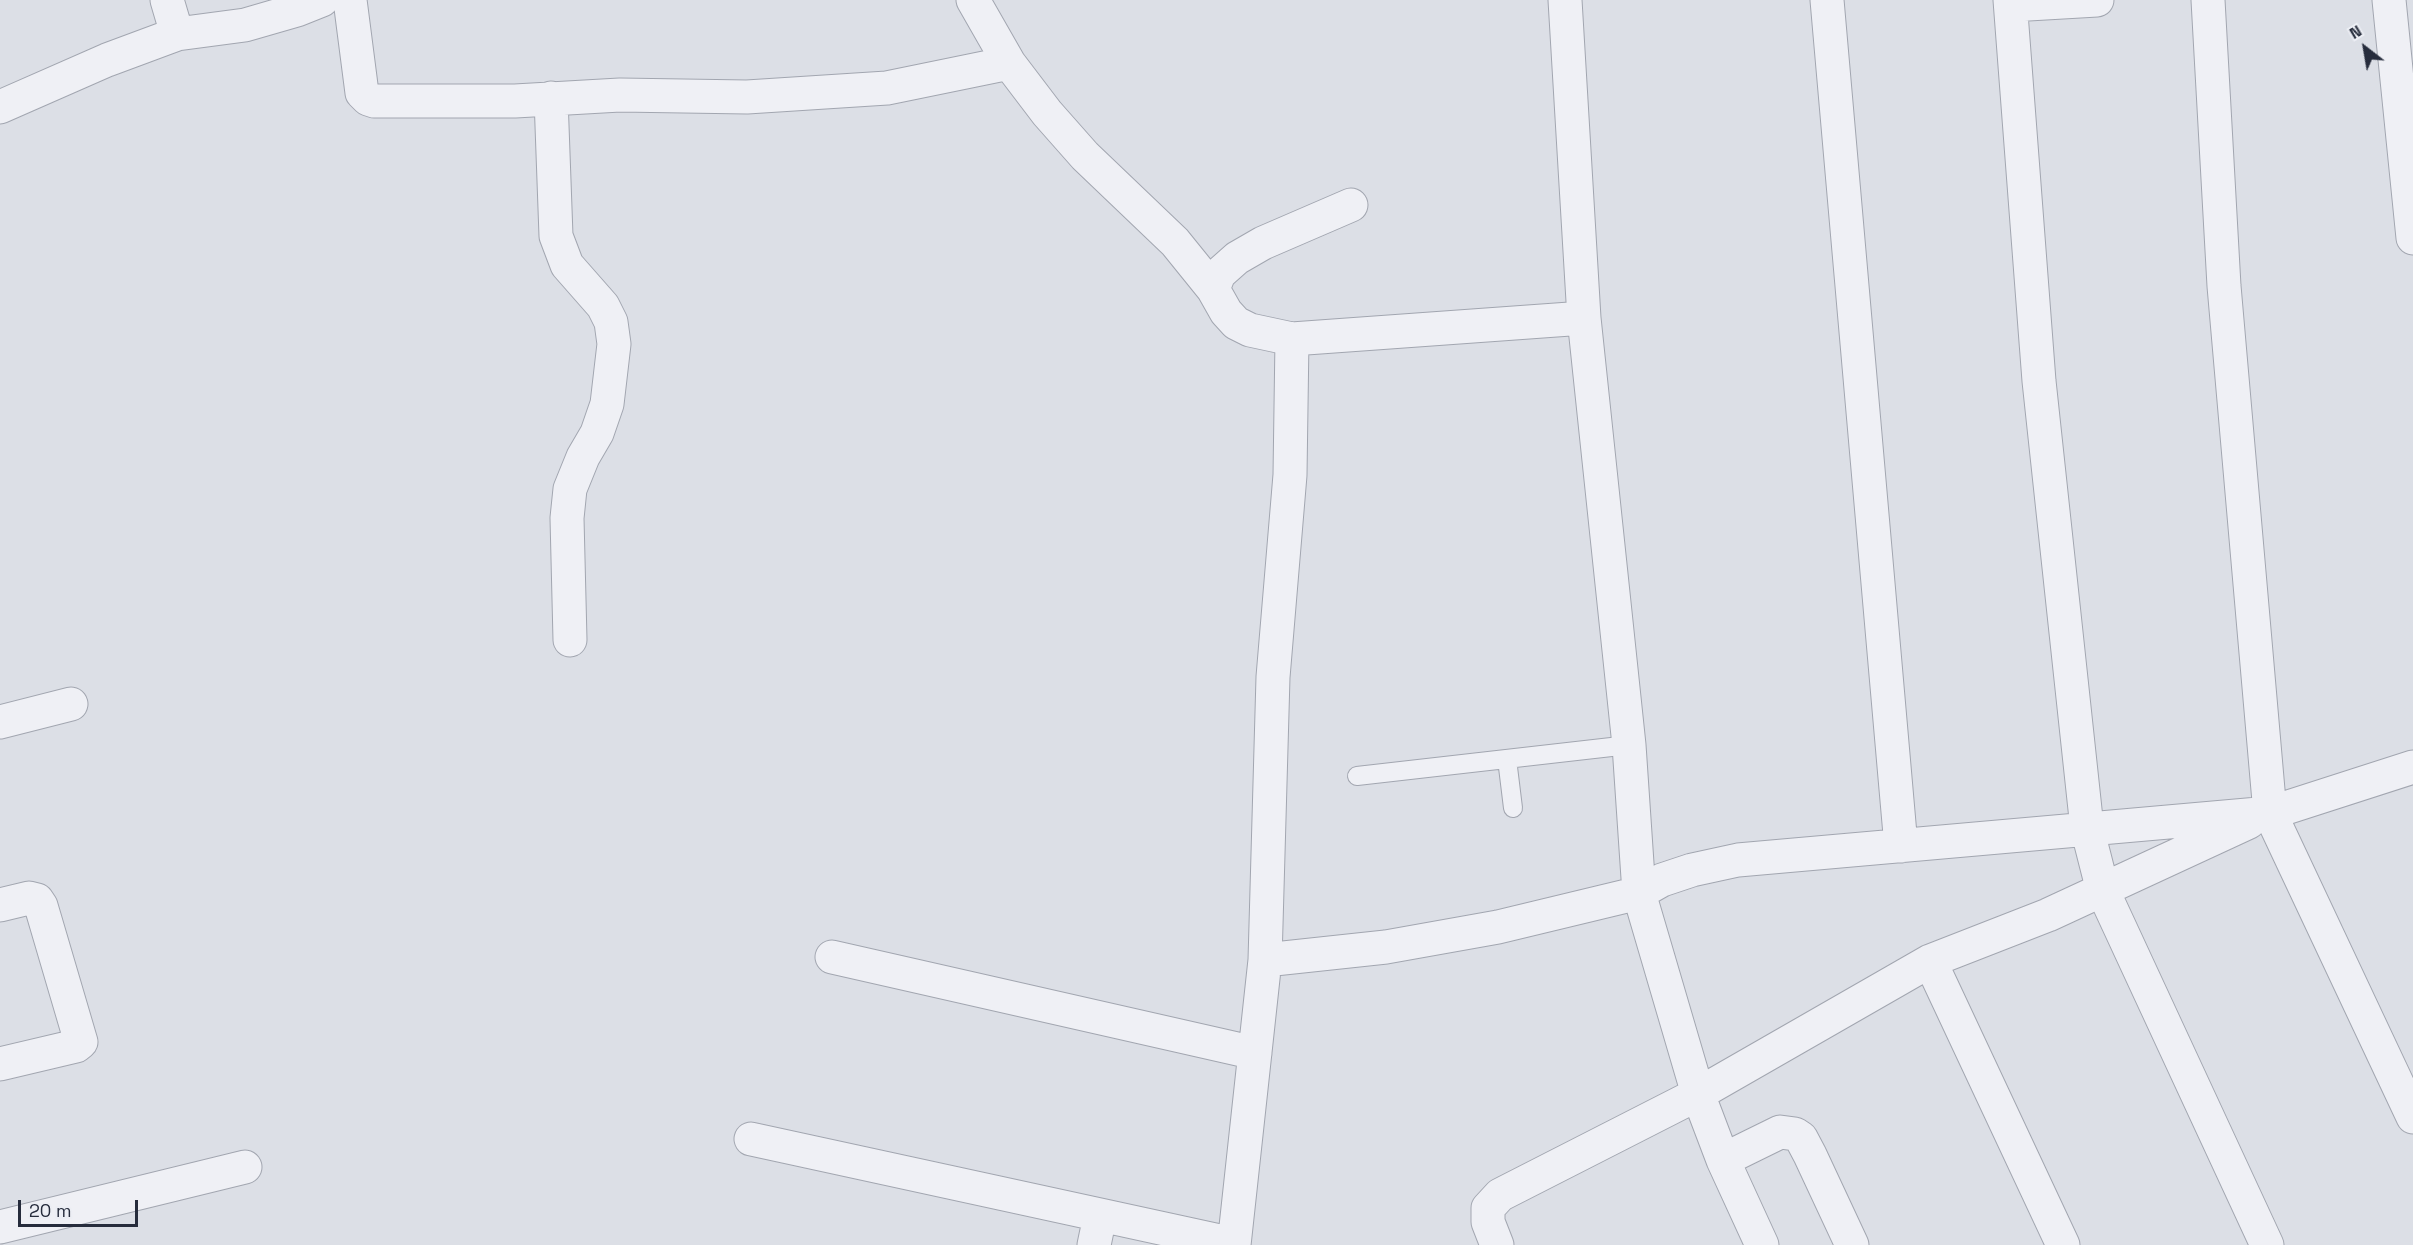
<!DOCTYPE html>
<html>
<head>
<meta charset="utf-8">
<style>
  body { margin:0 }
  #map { position:relative; width:2413px; height:1245px; overflow:hidden; background:#dcdfe6; font-family:"Space Grotesk",sans-serif }
  canvas { display:block }
  .north { position:absolute; left:2335px; top:18px; width:60px; height:60px; -webkit-text-stroke:4px #eceef4; paint-order:stroke; rotate:329deg; font-size:16px; font-weight:700; line-height:24px; text-align:center; color:#262c3c }
  .north::after { content:''; display:block; margin:auto; width:21px; height:27px; background:#262c3c; clip-path:polygon(50% 0,100% 100%,50% 72%,0 100%) }
  .scale { position:absolute; left:18px; top:1200px; width:120px; height:27px; box-sizing:border-box; border:3px solid #262c3c; border-top:0; padding-left:8px; font-size:18px; line-height:21px; white-space:nowrap; color:#262c3c; -webkit-text-stroke:4px #eceef4; paint-order:stroke }
</style>
</head>
<body>
<div id="map">
<canvas width="2413" height="1245"></canvas>
<div class="north">N</div>
<div class="scale">20 m</div>
</div>
<script>
const c = document.querySelector('canvas').getContext('2d');
c.lineJoin = 'round';
function shape(rows) {
  const path = new Path2D();
  for (const r of rows) {
    path.moveTo(r[0], r[1]);
    for (let i = 2; i < r.length; i += 2) path.lineTo(r[i], r[i + 1]);
  }
  return path;
}
function strokePath(path, color, width, dash) {
  c.strokeStyle = color;
  c.lineWidth = width;
  c.lineCap = dash ? 'butt' : 'round';
  c.setLineDash(dash || []);
  c.stroke(path);
}
const lane = shape([
  [1507,759,1513,808],
  [1357,776,1629,745]
]);
const street = shape([
  [167,0,177,34],
  [350,0,362,93,368,99,374,101,515,101,620,95,747,97,887,88,1009,63],
  [973,0,1009,63,1047,113,1085,156,1175,242,1213,289,1226,312,1236,323,1250,330,1292,339,1290,475,1273,677,1265,960],
  [1565,0,1584,318,1629,745,1639,893,1698,1094,1723,1160,1762,1245],
  [1827,0,1901,846],
  [2010,0,2039,381,2087,828,2103,891,2267,1245],
  [2208,0,2224,286,2270,813,2413,1117],
  [2389,0,2413,238],
  [2011,5,2097,0],
  [551,98,556,236,567,265,603,306,611,322,614,344,607,404,597,433,583,457,570,489,567,518,570,640],
  [0,107,107,60,177,34,245,25,297,10,322,0],
  [1213,289,1219,274,1237,258,1263,243,1351,205],
  [1292,339,1584,318],
  [0,722,71,704],
  [0,905,29,898,37,900,41,906,81,1042,76,1046,0,1064],
  [832,957,1255,1053],
  [1930,961,2063,1245],
  [751,1139,1234,1244],
  [1723,1160,1780,1132,1795,1134,1801,1138,1810,1155,1852,1245],
  [0,1227,245,1167],
  [1094,1245,1100,1216],
  [1234,1245,1265,960,1386,947,1498,927,1639,893,1662,880,1692,870,1738,860,2270,813,2413,767],
  [1497,1245,1488,1222,1488,1208,1500,1195,1698,1094,1930,961,2048,915,2249,822]
]);
strokePath(lane, '#a2a6b0', 20);
strokePath(street, '#a2a6b0', 35);
strokePath(lane, '#eff0f5', 18);
strokePath(street, '#eff0f5', 33);
</script>
</body>
</html>
